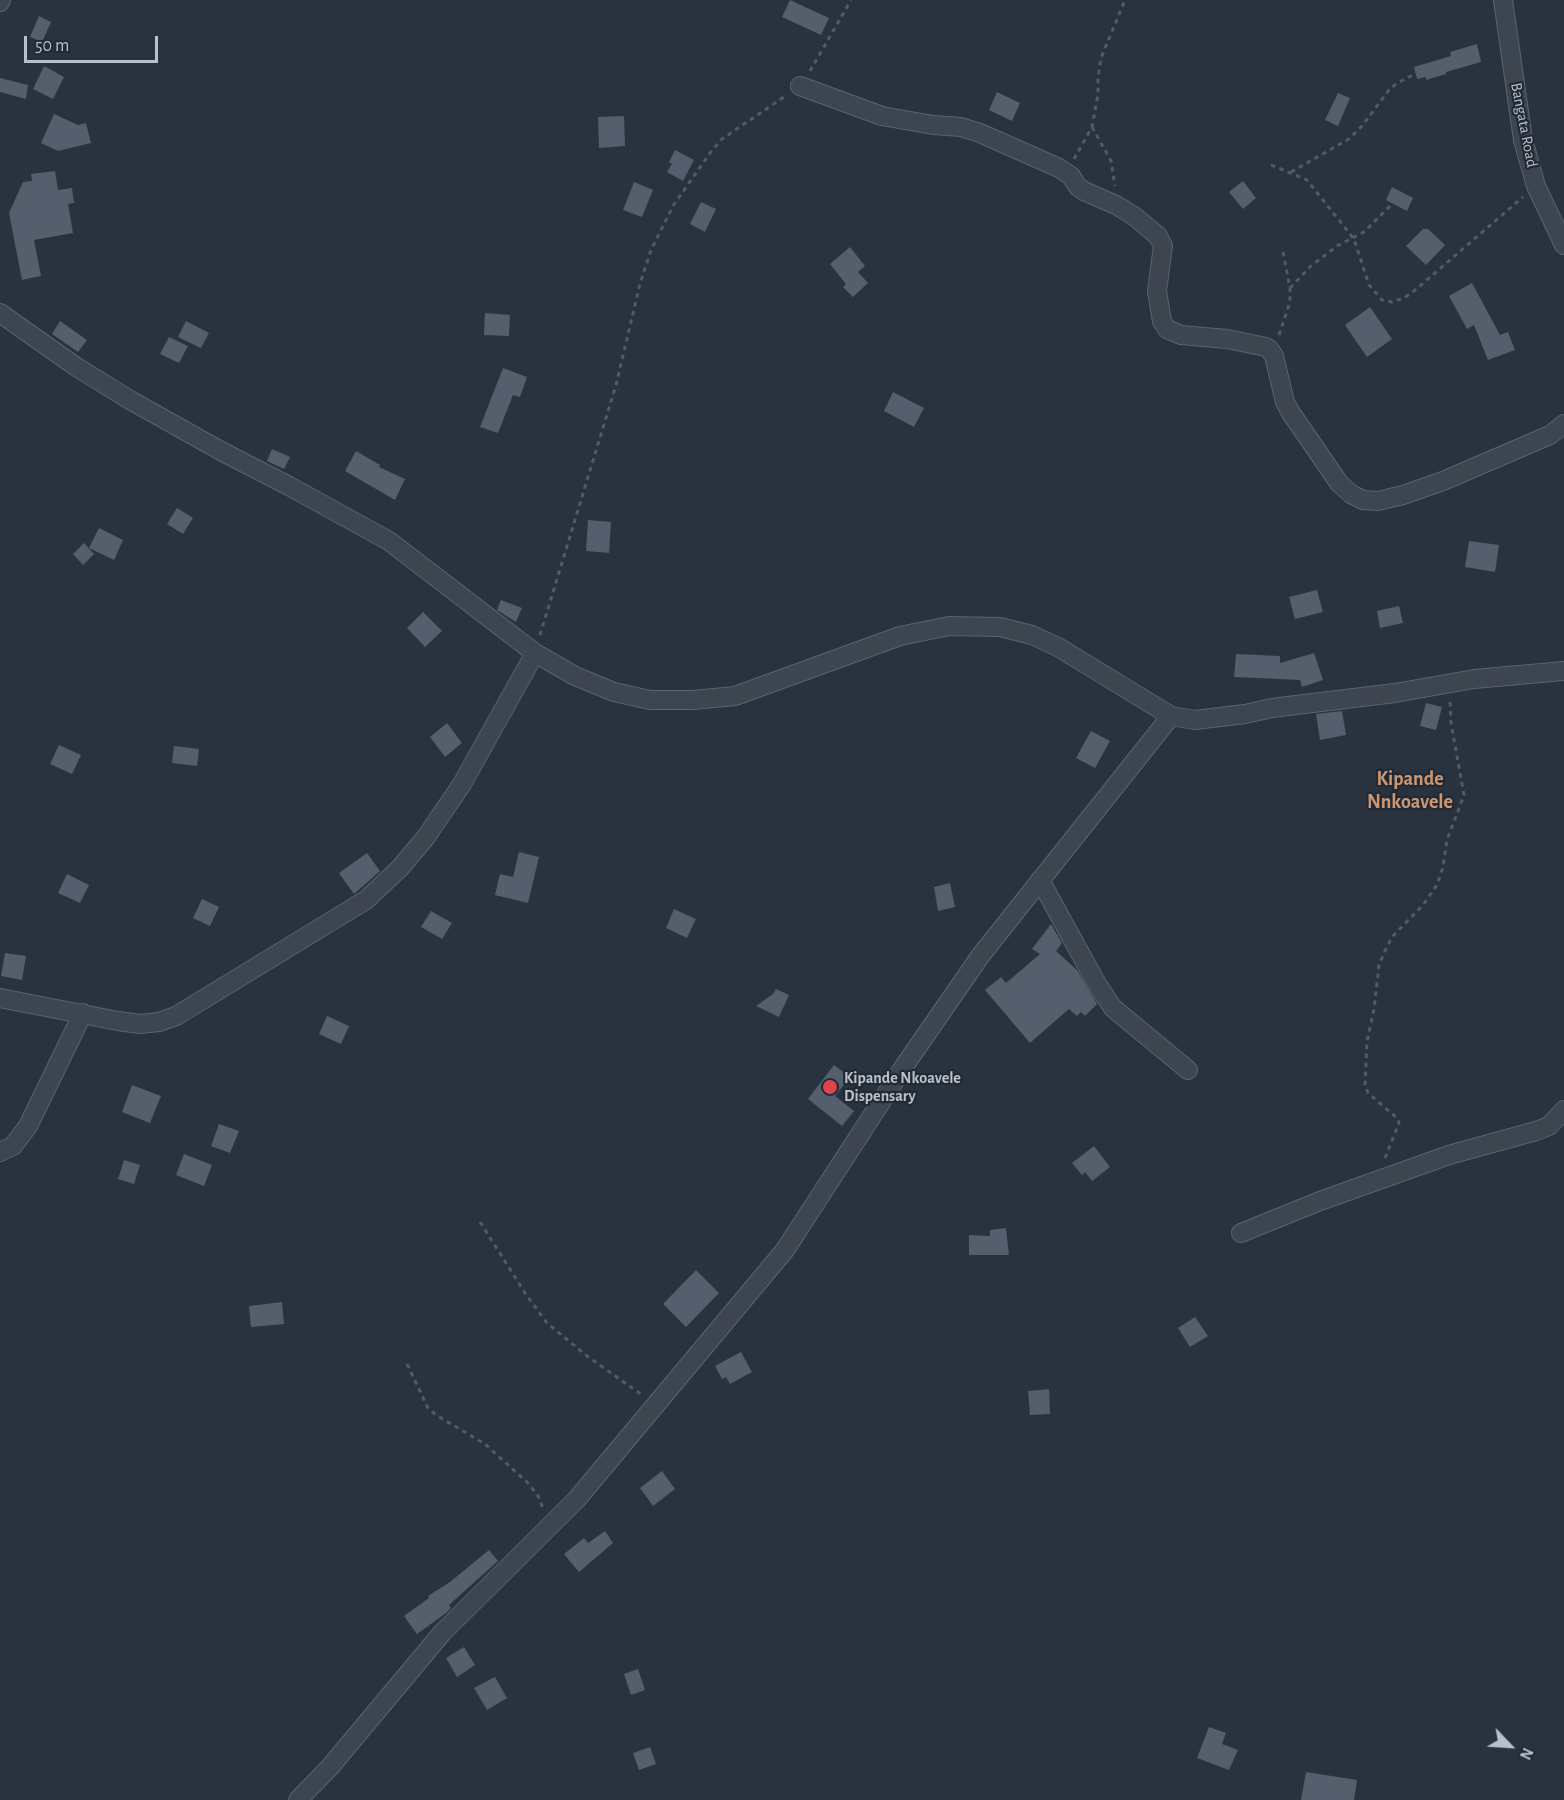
<!DOCTYPE html>
<html>
<head>
<meta charset="utf-8">
<style>
  body { margin:0 }
  #map { position:relative; width:1564px; height:1800px; overflow:hidden; background:#293340; font-family:"Alegreya Sans",sans-serif }
  canvas { display:block }
  .north { position:absolute; left:1480px; top:1716px; width:60px; height:60px; -webkit-text-stroke:4px #212a35; paint-order:stroke; rotate:115deg; font-size:16px; font-weight:700; line-height:24px; text-align:center; color:#bac0ca }
  .north::after { content:''; display:block; margin:auto; width:21px; height:27px; background:#bac0ca; clip-path:polygon(50% 0,100% 100%,50% 72%,0 100%) }
  .scale { position:absolute; left:24px; top:36px; width:134px; height:27px; box-sizing:border-box; border:3px solid #bac0ca; border-top:0; padding-left:8px; font-size:18px; line-height:21px; white-space:nowrap; color:#bac0ca; -webkit-text-stroke:4px #212a35; paint-order:stroke }
</style>
</head>
<body>
<div id="map">
<canvas width="1564" height="1800"></canvas>
<div class="north">N</div>
<div class="scale">50 m</div>
</div>
<script>
const c = document.querySelector('canvas').getContext('2d');
c.lineJoin = 'round';
function paint(path, color) {
  c.fillStyle = color;
  c.fill(path, 'evenodd');
}
function shape(rows) {
  const path = new Path2D();
  for (const r of rows) {
    path.moveTo(r[0], r[1]);
    for (let i = 2; i < r.length; i += 2) path.lineTo(r[i], r[i + 1]);
  }
  return path;
}
function strokePath(path, color, width, dash) {
  c.strokeStyle = color;
  c.lineWidth = width;
  c.lineCap = dash ? 'butt' : 'round';
  c.setLineDash(dash || []);
  c.stroke(path);
}
function drawText(font, color, halo, rows, align = 'center') {
  c.font = font + ' "Alegreya Sans",sans-serif';
  c.lineWidth = 4.5;
  c.setLineDash([]);
  c.textBaseline = 'middle';
  c.strokeStyle = halo;
  c.fillStyle = color;
  for (const [text, x, y, turn = 0] of rows) {
    c.save();
    c.translate(x, y);
    c.rotate((+turn || 0) * Math.PI / 180);
    c.textAlign = isNaN(turn) ? turn : align;
    if (halo) c.strokeText(text, 0, 0);
    c.fillText(text, 0, 0);
    c.restore();
  }
}
paint(shape([
  [790,0,829,18,821,35,782,17],
  [39,16,51,22,42,42,30,37],
  [1477,44,1481,62,1446,72,1446,74,1426,80,1426,77,1417,79,1414,67,1451,56,1450,52],
  [44,66,64,77,53,99,33,89],
  [0,78,28,85,26,99,0,92],
  [997,92,1020,103,1012,121,989,110],
  [1338,93,1350,98,1338,126,1325,120],
  [54,114,78,125,86,123,91,143,58,151,41,143],
  [624,116,625,146,599,148,598,117],
  [675,150,694,160,683,181,667,172,672,164,669,162],
  [55,171,58,190,72,188,74,203,68,204,73,233,34,240,41,276,22,280,9,213,23,182,32,181,31,174],
  [1243,181,1256,198,1243,209,1229,192],
  [634,182,653,190,642,217,623,210],
  [1392,187,1413,198,1407,211,1386,200],
  [701,202,716,209,705,232,690,224],
  [1423,229,1428,229,1445,245,1426,265,1406,246],
  [850,247,865,266,858,272,868,283,853,297,843,287,846,284,830,264],
  [1472,283,1500,335,1508,332,1515,350,1488,360,1474,325,1467,329,1449,296],
  [1370,307,1392,339,1367,357,1345,325],
  [485,313,510,315,509,336,484,335],
  [60,321,87,340,78,352,52,334],
  [186,321,209,333,201,348,178,337],
  [169,337,188,346,179,363,160,354],
  [503,368,527,377,520,397,513,395,498,433,480,427],
  [893,392,924,408,914,427,884,411],
  [272,449,290,457,284,469,267,461],
  [356,451,380,465,379,467,405,479,395,500,345,471],
  [177,508,193,518,183,534,167,524],
  [588,520,611,522,609,553,586,551],
  [99,528,123,540,114,560,89,548],
  [1469,541,1499,545,1495,572,1465,567],
  [84,543,94,554,83,565,73,554],
  [1317,590,1323,612,1295,619,1289,597],
  [501,600,522,608,516,622,497,610],
  [1399,606,1403,623,1380,628,1377,611],
  [423,612,442,631,425,647,407,628],
  [1314,653,1323,680,1302,687,1300,680,1234,677,1236,654,1280,656,1280,663],
  [1426,703,1442,707,1436,730,1420,726],
  [1342,711,1346,735,1320,740,1316,714],
  [447,723,462,743,445,757,430,737],
  [1091,731,1110,741,1095,768,1076,758],
  [59,745,81,755,72,774,50,764],
  [174,746,199,749,197,766,172,763],
  [519,852,539,857,528,903,495,895,500,874,513,877],
  [367,853,380,871,354,894,339,873],
  [67,874,89,885,80,903,58,893],
  [950,883,955,907,938,911,934,887],
  [202,899,219,907,210,926,193,918],
  [674,909,696,919,687,938,666,928],
  [431,911,452,923,442,939,421,927],
  [1051,924,1062,943,1056,951,1077,970,1097,1004,1085,1016,1081,1012,1077,1016,1069,1009,1030,1043,985,990,1001,977,1006,983,1040,954,1032,949],
  [5,953,26,956,22,980,1,976],
  [776,989,789,995,779,1017,756,1006,773,994],
  [327,1016,349,1026,341,1044,319,1034],
  [834,1065,850,1077,835,1096,854,1111,842,1126,808,1099],
  [132,1085,161,1096,150,1123,122,1112],
  [219,1124,239,1131,230,1153,211,1146],
  [1094,1146,1110,1167,1092,1181,1085,1172,1082,1175,1072,1163],
  [184,1154,212,1165,204,1186,176,1175],
  [124,1160,140,1165,134,1184,118,1179],
  [1006,1228,1009,1255,969,1255,969,1235,990,1236,990,1230],
  [696,1270,719,1293,686,1327,663,1304],
  [282,1302,284,1324,251,1327,249,1306],
  [1195,1317,1208,1336,1190,1347,1178,1328],
  [741,1352,752,1372,730,1384,726,1377,722,1379,715,1366],
  [1049,1389,1050,1414,1030,1415,1028,1391],
  [662,1471,675,1489,653,1506,640,1488],
  [605,1531,613,1543,579,1572,564,1554,584,1538,588,1543],
  [489,1550,498,1561,449,1605,451,1608,446,1613,417,1634,404,1616,429,1598,428,1596,450,1582],
  [464,1647,475,1665,457,1677,446,1658],
  [638,1669,645,1690,631,1695,624,1674],
  [495,1677,507,1698,487,1710,474,1688],
  [1209,1727,1226,1733,1222,1744,1238,1750,1229,1770,1197,1758],
  [650,1747,656,1764,639,1770,633,1753],
  [1306,1772,1357,1780,1354,1800,1301,1800]
]), '#545e6d');
const minor = shape([
  [1503,0,1523,140,1536,186,1564,245],
  [0,2,1,0],
  [800,86,882,116,933,125,961,127,980,133,1059,168,1071,176,1078,187,1084,191,1116,205,1134,216,1158,236,1163,246,1157,291,1162,321,1167,329,1181,335,1227,339,1266,347,1270,350,1274,356,1285,402,1291,413,1339,483,1351,494,1363,500,1378,501,1403,495,1443,481,1550,435,1564,424],
  [0,313,75,366,130,400,221,451,289,486,389,541,535,653,575,676,614,692,650,700,693,700,735,696,900,636,949,626,1000,627,1032,635,1058,647,1171,716,1195,720,1245,714,1272,708,1395,693,1474,679,1564,671],
  [1040,880,1097,984,1113,1008,1188,1070],
  [0,998,118,1021,140,1024,159,1022,176,1016,366,900,400,868,426,837,462,784,535,653],
  [0,1152,13,1146,28,1126,83,1013],
  [1241,1233,1320,1201,1449,1155,1536,1131,1549,1126,1564,1110],
  [298,1800,330,1767,442,1633,577,1499,785,1250,905,1065,981,955,1171,716]
]);
strokePath(minor, '#5b636d', 20);
strokePath(shape([
  [810,71,851,0],
  [1092,127,1111,161,1115,186],
  [1074,159,1092,127,1098,94,1098,78,1101,58,1125,0],
  [1271,165,1307,180,1354,239,1369,285,1382,300,1392,302,1404,298,1414,291,1523,197],
  [1291,172,1349,139,1362,126,1389,90,1397,83,1419,72],
  [1290,288,1311,266,1337,246,1364,232,1390,206],
  [1279,335,1290,302,1290,288,1283,252],
  [540,635,616,385,640,284,651,250,673,206,710,153,722,139,787,95],
  [1385,1158,1399,1123,1398,1119,1368,1093,1365,1085,1367,1042,1374,1009,1379,965,1385,951,1392,937,1423,905,1437,885,1443,867,1447,840,1464,795,1451,723,1450,699],
  [480,1222,527,1296,547,1323,587,1356,642,1395],
  [407,1364,428,1408,436,1415,485,1444,528,1483,538,1496,543,1508]
]), '#4b5e60', 3, [4.5, 4.5]);
strokePath(minor, '#3d4550', 18);
for (const [x, y, r, color] of [
  [830,1087,8,"#e0444e"]
]) {
  const dot = new Path2D();
  dot.arc(x, y, r, 0, 2 * Math.PI);
  c.fillStyle = color;
  c.fill(dot);
  strokePath(dot, '#212a35', 2);
}
drawText('16px', '#bac0ca', '#212a35', [
  ["Bangata Road",1524,125,79]
]);
drawText('bold 16px', '#bac0ca', '#212a35', [
  ["Kipande Nkoavele",844,1078],
  ["Dispensary",844,1096]
], 'left');
drawText('bold 20px', '#cd9772', '#212a35', [
  ["Kipande",1410,779],
  ["Nnkoavele",1410,802]
]);
</script>
</body>
</html>
